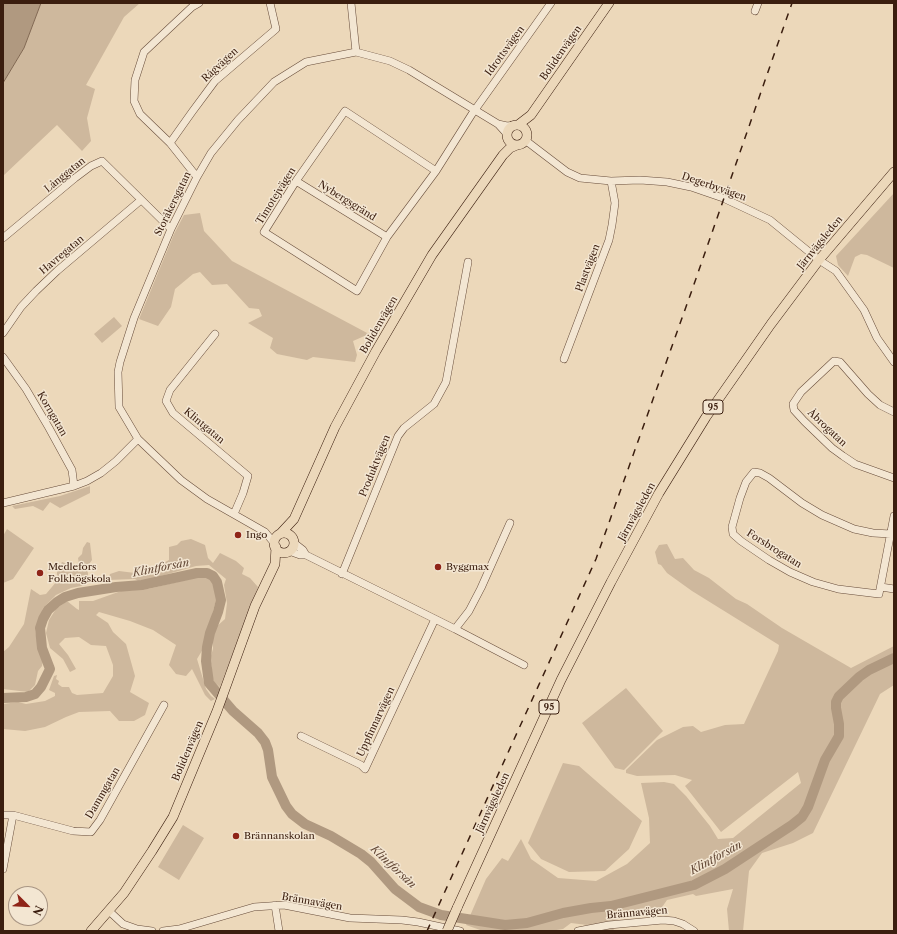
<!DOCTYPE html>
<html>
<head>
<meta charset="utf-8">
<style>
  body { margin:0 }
  #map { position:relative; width:897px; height:934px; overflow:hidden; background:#ecd8ba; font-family:"Libre Caslon Text",serif }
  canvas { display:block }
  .frame { position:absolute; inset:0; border:4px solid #3b1e0f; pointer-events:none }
  .north { position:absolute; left:8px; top:886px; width:40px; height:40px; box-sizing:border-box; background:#f3e6d2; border:1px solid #a99684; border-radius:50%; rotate:114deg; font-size:11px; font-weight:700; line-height:16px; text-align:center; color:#3b1e0f }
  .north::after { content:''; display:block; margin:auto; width:14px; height:18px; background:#8f2418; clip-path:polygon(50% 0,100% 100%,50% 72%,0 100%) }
</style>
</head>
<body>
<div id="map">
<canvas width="897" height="934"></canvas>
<div class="frame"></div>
<div class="north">N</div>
</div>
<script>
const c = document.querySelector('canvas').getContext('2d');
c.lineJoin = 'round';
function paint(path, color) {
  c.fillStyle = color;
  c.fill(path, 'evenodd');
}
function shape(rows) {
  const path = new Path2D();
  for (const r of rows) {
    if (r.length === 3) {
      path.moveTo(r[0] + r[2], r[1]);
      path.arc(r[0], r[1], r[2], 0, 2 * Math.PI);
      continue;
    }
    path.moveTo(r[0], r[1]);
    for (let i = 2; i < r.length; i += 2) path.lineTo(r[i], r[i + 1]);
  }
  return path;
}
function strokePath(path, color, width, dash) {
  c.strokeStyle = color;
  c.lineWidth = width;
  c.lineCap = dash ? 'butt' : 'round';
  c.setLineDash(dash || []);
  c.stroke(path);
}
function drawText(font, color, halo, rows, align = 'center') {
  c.font = font + ' "Libre Caslon Text",serif';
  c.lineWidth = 3;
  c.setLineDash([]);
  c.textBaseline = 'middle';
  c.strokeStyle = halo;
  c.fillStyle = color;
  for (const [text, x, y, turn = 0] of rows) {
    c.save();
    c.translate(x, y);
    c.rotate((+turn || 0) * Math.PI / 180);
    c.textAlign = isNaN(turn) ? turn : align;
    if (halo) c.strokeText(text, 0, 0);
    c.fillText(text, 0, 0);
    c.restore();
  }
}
paint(shape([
  [41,3,140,3,124,17,86,85,95,89,87,118,91,141,82,151,57,125,3,176,3,83,24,48],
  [894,193,894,268,867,255,861,254,855,257,848,276,838,265,836,256],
  [200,213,204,231,232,261,369,334,353,341,357,355,355,362,313,357,307,360,277,354,270,348,273,338,248,323,262,316,259,309,249,308,227,284,212,285,200,272,193,274,175,289,171,307,158,326,139,319,174,234,184,215],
  [114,317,122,326,102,343,94,334],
  [90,486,90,493,60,508,50,502,43,511,33,506,15,509,12,506,60,496],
  [7,529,34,548,13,579,3,583,3,536],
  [191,539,205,545,208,558,213,563,220,553,236,561,244,568,242,574,250,578,258,587,220,687,214,682,211,673,212,668,210,659,213,649,213,635,216,627,225,619,227,603,224,585,226,579,209,565,196,566,140,582,135,579,108,580,110,574,119,571,143,574,169,560,169,547,177,545,181,541],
  [87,542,90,543,92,560,87,567,88,574,86,585,71,588,56,595,43,608,39,626,35,630,38,646,43,659,42,666,38,671,35,685,28,692,3,689,3,652,9,647,24,624,31,589,40,595,46,594,57,581,57,570,62,562,70,565,79,564,78,558,82,554,83,548],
  [667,544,675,559,683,558,694,570,709,578,736,599,747,604,782,628,851,668,894,646,894,685,880,694,813,833,793,843,762,853,749,871,743,931,729,931,727,909,733,889,696,896,693,894,667,900,660,910,626,915,612,922,614,931,601,931,599,924,587,925,571,923,563,929,550,931,483,931,466,925,486,879,502,858,508,861,521,839,531,859,558,878,596,881,627,864,650,843,649,818,641,783,664,782,674,784,686,796,710,826,718,839,733,838,801,783,798,772,721,832,685,786,692,780,675,775,637,776,626,773,626,770,657,740,683,727,693,726,701,732,725,725,744,724,778,651,779,645,692,591,667,573,661,565,658,564,655,552,659,545],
  [203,576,212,579,216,588,216,600,203,649,197,659,206,689,211,696,215,699,211,701,205,695,192,669,186,676,176,674,169,665,176,645,153,630,130,621,99,612,96,615,108,623,113,632,126,644,135,676,130,692,149,703,145,715,134,721,119,721,110,711,79,712,66,717,45,727,25,731,3,729,3,704,18,702,26,704,45,701,55,696,55,693,49,690,54,676,57,675,56,679,59,681,58,684,62,687,69,687,72,693,77,695,103,693,113,676,113,665,106,646,91,645,79,637,65,638,59,644,68,655,76,669,70,672,63,659,50,648,46,633,49,620,56,609,67,601,77,609,79,610,79,601,93,601,121,591,148,589],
  [626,688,663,731,624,770,615,768,582,723],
  [563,763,579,766,642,821,629,849,605,871,569,872,541,859,528,843],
  [183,825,204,838,179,880,158,867]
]), '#ceb89d');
const water = shape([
  [3,3,41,3,24,48,3,83,3,3]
]);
paint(water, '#b09980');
strokePath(water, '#816853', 1);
strokePath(shape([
  [3,698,26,697,35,694,41,687,50,669,42,648,40,628,43,619,48,610,57,602,65,597,78,593,116,587,142,585,197,573,207,573,213,576,217,582,221,600,218,612,210,633,207,647,206,661,209,683,233,711,258,733,265,742,268,750,272,777,286,806,292,814,305,824,331,836,361,854,371,862,395,889,419,907,441,915,505,925,527,923,563,913,591,908,611,906,694,885,725,869,792,825,802,817,808,807,825,760,839,736,839,724,836,708,836,702,839,696,859,677,869,670,894,658]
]), '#b09980', 10);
const minor = shape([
  [351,3,356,52],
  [755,11,758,3],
  [498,124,507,126,515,125],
  [525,140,567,172,580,178,611,181,640,180,667,182,691,187,723,198,770,220,819,260,836,271,864,310,877,338,894,362],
  [170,143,192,112,215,81,276,29,270,3],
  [436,171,345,111,296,181,264,232,357,291,387,237,436,171,472,114,551,3],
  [197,177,170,143,140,114,134,101,135,80,144,52,192,7,199,3],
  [296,181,387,237],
  [3,238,75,178,91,166,102,161,171,229],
  [3,333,21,307,36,291,57,271,141,200],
  [215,334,170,390,166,401,173,413,248,476,243,493,234,514],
  [3,357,26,389,49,428,72,470,74,486],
  [564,359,609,240,612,225,615,203,611,181],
  [894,412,880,405,868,394,840,362,834,361,801,392,793,404,794,410,804,421,832,448,843,456,855,464,894,478],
  [3,503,74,486,87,481,101,473,116,461,138,439],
  [891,534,873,533,854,529,822,515,802,503,769,478,760,473,754,472,746,482,740,498,732,527,733,534,741,541,769,560,790,572,813,582,838,589,879,594,894,516],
  [294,543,303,550,306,555],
  [275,544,265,532,207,499,181,480,138,439,119,407,118,372,120,362,134,318,171,229,197,177,211,153,238,120,274,82,306,62,356,52,390,61,409,70,498,124,507,134],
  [289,551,300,555,306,555,435,619,365,769,361,765,301,736],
  [342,574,398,436,404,428,434,404,446,382,468,262],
  [881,587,894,589],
  [435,619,455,629,469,611,481,588,510,523],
  [455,629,524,665],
  [3,815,13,815,73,831,91,832,100,820,164,705],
  [3,869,13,815],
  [275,905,279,931],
  [109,911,123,924,137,929,152,931],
  [163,931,179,929,254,907,284,905,350,918,402,920,418,922,460,931],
  [578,931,609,925,663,920,674,921,683,924,694,931]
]);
const major = shape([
  [518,125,531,115,609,3],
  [517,135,10],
  [281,533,294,519,335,427,376,351,432,255,503,155,510,148,517,145],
  [284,543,10],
  [457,908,561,680,611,582,659,493,706,417,771,324,819,260,894,172],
  [91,931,124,893,152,851,173,817,217,711,255,606,275,564,276,547]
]);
strokePath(minor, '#674c3a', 8);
strokePath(major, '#3b1e0f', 10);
strokePath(minor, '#f3e6d2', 7);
strokePath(major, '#ecd8ba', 9);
strokePath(shape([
  [427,931,596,559,692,290,792,3]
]), '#3b1e0f', 1.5, [7, 7]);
const majorBridge = shape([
  [447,931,457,908]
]);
strokePath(majorBridge, '#3b1e0f', 10, []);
strokePath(majorBridge, '#ecd8ba', 9);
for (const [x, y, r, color] of [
  [238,535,4,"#8f2418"],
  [438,567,4,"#8f2418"],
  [40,573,4,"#8f2418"],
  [236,836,4,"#8f2418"]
]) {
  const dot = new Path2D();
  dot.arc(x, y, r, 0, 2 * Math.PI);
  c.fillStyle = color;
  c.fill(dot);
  strokePath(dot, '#f3e6d2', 1.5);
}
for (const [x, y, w] of [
  [713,407,20],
  [549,707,20]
]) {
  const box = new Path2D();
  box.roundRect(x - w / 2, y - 7, w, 14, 3);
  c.fillStyle = '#f3e6d2';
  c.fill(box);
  strokePath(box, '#3b1e0f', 1);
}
drawText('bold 9px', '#3b1e0f', null, [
  ["95",713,407],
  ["95",549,707]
]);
drawText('10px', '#3b1e0f', '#f3e6d2', [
  ["Idrottsvägen",505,51,-54],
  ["Bolidenvägen",561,53,-55],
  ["Rågvägen",220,65,-43],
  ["Långgatan",65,175,-39],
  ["Degerbyvägen",714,187,19],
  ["Timotejvägen",276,196,-58],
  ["Nybergsgränd",347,201,32],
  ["Storåkersgatan",173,204,-64],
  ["Järnvägsleden",820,243,-51],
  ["Havregatan",62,255,-40],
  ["Plastvägen",588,268,-69],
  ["Bolidenvägen",379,325,-60],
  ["Korngatan",52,414,60],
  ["Klintgatan",204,426,40],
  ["Åbrogatan",827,428,43],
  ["Produktvägen",375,466,-68],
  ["Järnvägsleden",637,512,-61],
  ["Forsbrogatan",774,549,32],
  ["Uppfinnarvägen",376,722,-65],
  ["Bolidenvägen",188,751,-67],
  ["Dammgatan",103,793,-60],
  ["Järnvägsleden",493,803,-65],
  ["Brännavägen",312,902,10],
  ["Brännavägen",637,913,-5]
]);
drawText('10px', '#3b1e0f', '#f3e6d2', [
  ["Ingo",246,535],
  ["Medlefors",48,567],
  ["Folkhögskola",48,579],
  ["Byggmax",446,567],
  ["Brännanskolan",244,836]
], 'left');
drawText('italic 11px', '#644937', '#f3e6d2', [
  ["Klintforsån",161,568,-11],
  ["Klintforsån",716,858,-29],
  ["Klintforsån",393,867,43]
]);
</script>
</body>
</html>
